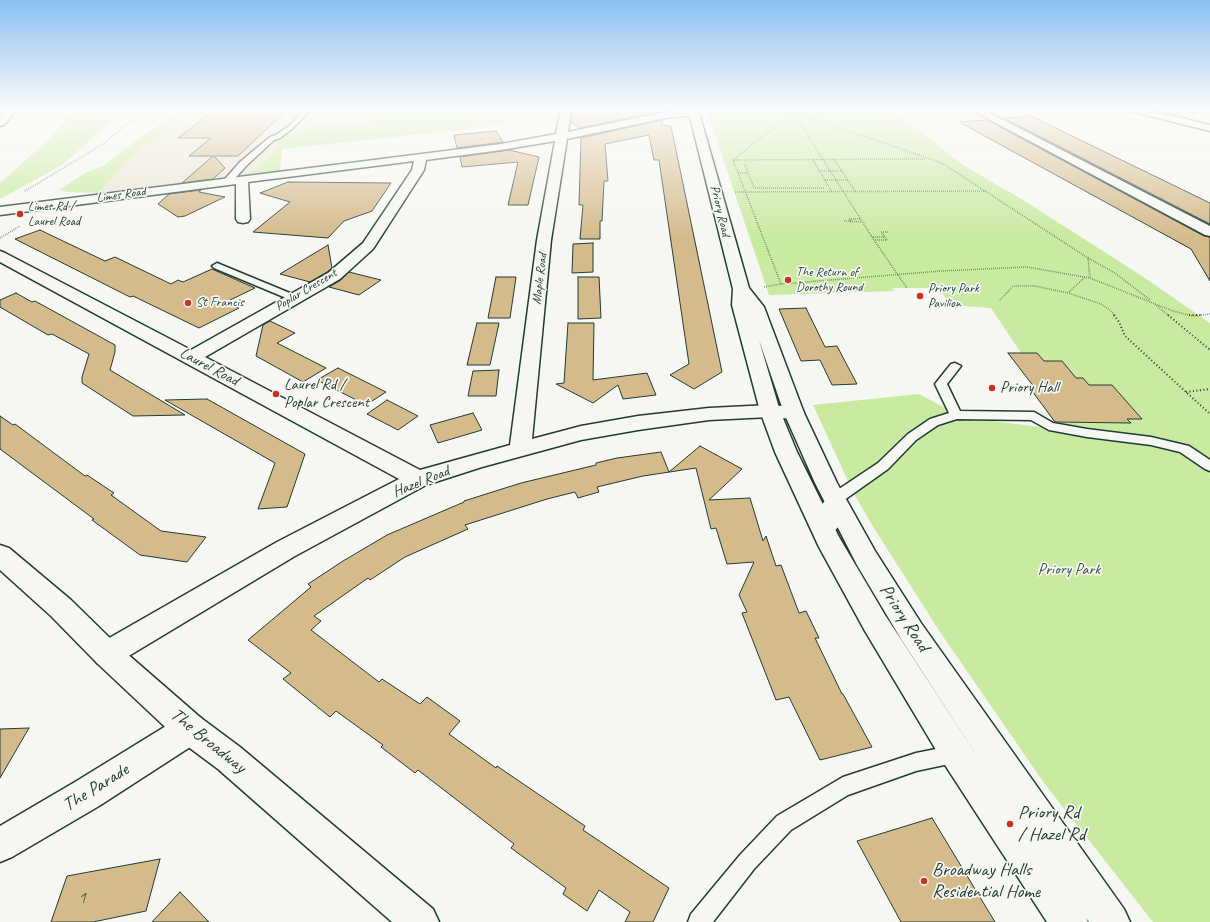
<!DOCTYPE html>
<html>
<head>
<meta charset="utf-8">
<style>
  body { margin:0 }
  canvas { display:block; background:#f6f6f2 }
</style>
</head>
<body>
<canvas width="1210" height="922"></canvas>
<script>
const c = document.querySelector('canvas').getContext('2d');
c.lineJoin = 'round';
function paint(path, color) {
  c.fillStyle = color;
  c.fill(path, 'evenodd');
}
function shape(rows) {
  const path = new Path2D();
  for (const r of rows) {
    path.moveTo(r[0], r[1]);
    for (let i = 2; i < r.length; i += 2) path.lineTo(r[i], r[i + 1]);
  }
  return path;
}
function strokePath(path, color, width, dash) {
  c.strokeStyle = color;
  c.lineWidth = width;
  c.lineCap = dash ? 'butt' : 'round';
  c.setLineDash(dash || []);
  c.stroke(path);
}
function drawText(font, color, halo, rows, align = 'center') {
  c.font = font + ' Caveat,sans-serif';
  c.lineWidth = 3.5;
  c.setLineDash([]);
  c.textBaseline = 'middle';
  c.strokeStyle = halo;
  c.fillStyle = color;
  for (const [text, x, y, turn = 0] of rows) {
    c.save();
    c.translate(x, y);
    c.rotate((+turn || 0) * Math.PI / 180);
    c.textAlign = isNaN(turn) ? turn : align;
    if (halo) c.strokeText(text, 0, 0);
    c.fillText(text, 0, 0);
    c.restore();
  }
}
paint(shape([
  [194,109,508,109,503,125,282,149,280,171,98,193,129,159]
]), '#ece4d3');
paint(shape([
  [77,109,126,109,62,165,0,199,0,183,42,146],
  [183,109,194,109,129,159,98,193,68,192,59,190,85,173,103,166,143,136],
  [373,109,508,109,503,125,282,149,280,171,248,175,270,157,278,147,280,141,288,135,319,125,366,125,377,113,373,110],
  [713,109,895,111,963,165,1023,200,1142,276,1210,323,1210,922,1153,922,1044,783,940,632,872,525,853,492,813,405,919,394,962,417,1055,429,1056,423,1130,423,1127,419,1141,418,1112,385,1089,385,1044,361,1037,353,1021,353,991,308,951,305,938,288,892,288,894,291,769,295,707,111],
  [1142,109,1210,109,1210,110,1180,118]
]), '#caeaa2');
const building = shape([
  [216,109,281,109,279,111,286,111,238,156,214,156,225,168,213,179,182,183,213,156,189,156,211,138,178,138,216,109],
  [572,109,660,109,660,112,579,128,571,122,572,109],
  [1031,116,1210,203,1210,224,1004,118,1031,116],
  [662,120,662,125,671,126,722,372,694,389,670,375,689,364,659,160,654,160,649,135,605,144,608,181,604,181,602,221,600,221,600,239,580,239,583,205,579,205,581,138,662,120],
  [987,120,1204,236,1210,237,1210,281,1191,249,959,122,987,120],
  [496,131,503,142,457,148,454,135,496,131],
  [509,150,539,157,528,205,508,205,518,162,462,167,460,157,509,150],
  [288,182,391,183,372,211,344,221,328,238,253,232,290,202,260,193,288,182],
  [201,190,199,192,225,197,185,216,178,217,158,204,169,194,201,190],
  [40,230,105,261,115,257,171,284,178,280,183,282,212,269,255,288,226,302,239,308,199,328,133,296,130,297,15,239,40,230],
  [593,243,593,272,572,273,573,244,593,243],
  [328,245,332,268,327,272,310,282,280,274,328,245],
  [349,272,381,280,359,295,329,287,341,280,349,272],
  [496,277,516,277,510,318,488,318,496,277],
  [578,277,599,277,601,318,578,319,578,277],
  [16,293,32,302,35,301,115,345,115,352,110,370,185,415,133,416,82,383,82,377,89,354,52,334,48,335,0,307,0,300,16,293],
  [806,308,825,347,837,346,857,384,832,385,820,360,801,361,779,309,806,308],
  [270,321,295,333,277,343,326,368,303,382,256,356,263,325,270,321],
  [477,323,499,323,490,365,467,365,477,323],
  [568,323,594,323,593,380,647,373,656,395,623,399,618,385,593,403,556,384,564,383,568,323],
  [1008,353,1037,353,1044,361,1062,361,1076,378,1083,378,1089,385,1112,385,1142,419,1127,419,1131,423,1055,422,1029,387,1034,387,1008,353],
  [338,368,386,392,366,405,317,380,338,368],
  [499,370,496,396,468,396,473,371,499,370],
  [207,399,305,454,287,507,258,509,275,463,165,400,207,399],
  [387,400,418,416,398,430,367,414,387,400],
  [473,413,482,430,438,443,430,425,473,413],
  [0,416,13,425,15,424,85,476,87,475,114,493,111,495,161,531,206,537,187,562,140,555,92,520,94,519,0,449,0,416],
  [700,446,742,469,709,500,750,498,763,541,766,536,776,566,781,565,799,613,806,611,819,638,815,638,842,694,843,694,872,747,820,760,789,697,776,700,742,613,747,612,739,595,754,562,727,564,716,528,711,529,696,468,643,476,597,487,599,492,578,498,575,492,547,499,465,525,468,529,405,557,370,580,368,578,314,616,321,621,311,630,379,682,382,679,420,704,427,697,460,721,449,734,496,768,497,766,585,826,583,830,669,888,653,922,625,922,630,912,599,890,587,911,563,894,566,888,511,848,514,844,418,770,415,773,381,747,383,745,336,711,330,717,283,679,291,673,248,640,311,587,308,584,343,561,387,535,464,502,464,501,521,483,596,465,596,463,617,458,661,452,669,472,700,446],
  [29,728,0,778,0,729,29,728],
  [932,818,995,922,901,922,857,841,932,818],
  [160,859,146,911,93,922,51,922,67,876,160,859],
  [180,892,209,922,152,922,180,892]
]);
paint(building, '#d5bb8b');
strokePath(building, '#1f3d34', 1);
const service = shape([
  [305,109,311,109,293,128,280,138,274,140,246,166,231,183,225,183,225,179,240,162,270,137,276,135,289,126,305,109],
  [217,263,297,296,299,298,294,301,291,300,214,268,212,266,217,263],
  [955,363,961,366,947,384,960,411,1034,412,1053,423,1087,429,1151,437,1189,446,1210,460,1210,471,1205,469,1180,452,1151,445,1087,437,1049,430,1031,420,957,419,938,425,916,440,888,469,840,503,834,509,841,522,839,526,830,536,825,537,820,536,818,532,826,521,819,508,830,495,878,463,908,434,930,419,949,413,935,384,951,364,955,363],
  [956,745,963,747,965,754,963,761,916,771,848,795,791,830,754,869,713,922,688,922,691,914,740,855,777,816,843,777,916,753,956,745]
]);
const minor = shape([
  [7,109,17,109,4,125,0,126,0,116,7,109],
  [561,109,571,109,568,132,666,112,694,109,699,112,694,115,666,118,567,139,551,240,532,439,581,426,638,416,709,408,770,405,794,407,801,408,804,413,801,418,794,419,770,417,709,420,638,430,581,440,482,467,426,485,295,556,117,663,107,667,97,663,93,654,97,645,277,542,399,479,0,262,0,251,5,253,191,350,328,273,363,243,412,170,414,161,248,182,250,219,248,222,243,223,238,222,236,219,236,184,0,215,0,207,501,144,556,134,561,109],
  [555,141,537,240,510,445,420,470,205,357,340,279,373,249,424,170,426,160,501,150,555,141],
  [970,109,982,109,1210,226,1210,236,1205,235,970,109],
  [1129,109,1145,109,1210,125,1210,131,1130,111,1129,109]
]);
const tertiary = shape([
  [190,714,201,718,206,729,201,740,99,806,12,857,0,862,0,826,75,782,179,718,190,714]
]);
const primary = shape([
  [688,109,698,109,749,288,764,307,804,413,837,483,875,551,921,623,1124,909,1130,922,1089,922,1086,918,1088,922,1047,922,945,765,865,631,819,547,775,452,760,411,732,305,733,289,688,109],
  [759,340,784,413,815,483,857,565,901,639,991,777,885,615,839,537,797,452,780,411,759,340],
  [0,545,9,548,71,600,117,645,201,718,240,747,433,909,439,922,392,922,218,769,179,740,97,663,51,616,0,570,0,545]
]);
strokePath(service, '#1f3d34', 3);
strokePath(minor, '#1f3d34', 3);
strokePath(tertiary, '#1f3d34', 3);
strokePath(primary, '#1f3d34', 3);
strokePath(shape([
  [791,109,874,240,907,288],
  [834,159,855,191],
  [733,160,794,112,942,163,1088,258,1090,278],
  [813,160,832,192],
  [745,165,754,188,824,188],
  [820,171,841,171],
  [738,173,748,173],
  [825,180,848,180],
  [25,191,103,144,127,124,153,109],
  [735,192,986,191],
  [844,221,862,222],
  [851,222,849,219,860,219],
  [873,237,885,237],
  [0,238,20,226],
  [875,240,887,240,881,232,889,232],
  [1088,258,1115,273,1150,300],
  [781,284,733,160,926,159],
  [764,287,781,284,941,271,1027,267,1090,278,1173,311,1193,316,1210,314],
  [1069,292,1085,277],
  [1000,300,1013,286,1035,286,1068,293,1101,304,1110,310,1115,316],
  [1155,304,1169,316]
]), '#1f3d34', 1.5, [0.5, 1.5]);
strokePath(shape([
  [1114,315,1119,322,1125,336,1210,414],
  [1168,315,1210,350],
  [1189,315,1201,315],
  [1186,392,1210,389]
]), '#1f3d34', 2, [1, 2.5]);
paint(service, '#f6f6f2');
paint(minor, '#f6f6f2');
paint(tertiary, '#f6f6f2');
paint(primary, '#f6f6f2');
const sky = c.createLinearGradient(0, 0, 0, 238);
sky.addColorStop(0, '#8cc0f1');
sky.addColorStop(0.46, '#fbfbf9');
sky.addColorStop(1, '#fbfbf900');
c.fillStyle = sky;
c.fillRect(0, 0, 1210, 238);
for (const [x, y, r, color] of [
  [20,214,4,"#c8321e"],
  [788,280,4,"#c8321e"],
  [920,296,4,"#c8321e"],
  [188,303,4,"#c8321e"],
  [992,388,4,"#c8321e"],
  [276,394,4,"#c8321e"],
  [1010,824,4,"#c8321e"],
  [924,881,4,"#c8321e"]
]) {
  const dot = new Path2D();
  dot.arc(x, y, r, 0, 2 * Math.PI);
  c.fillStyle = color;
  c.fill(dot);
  strokePath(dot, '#f6f6f2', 1.5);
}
drawText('13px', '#1f3d34', '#f6f6f2', [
  ["Limes Road",121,195,-8],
  ["Priory Road",720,211,77],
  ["Maple Road",540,279,-83],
  ["Poplar Crescent",306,290,-31]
]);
drawText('13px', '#1f3d34', '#f6f6f2', [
  ["Limes Rd /",28,207],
  ["Laurel Road",28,222],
  ["The Return of",796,273],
  ["Dorothy Round",796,288],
  ["Priory Park",928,289],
  ["Pavilion",928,304],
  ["St Francis",196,303]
], 'left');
drawText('16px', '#1f3d34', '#f6f6f2', [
  ["Laurel Road",209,367,28],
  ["Hazel Road",421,482,-22]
]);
drawText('16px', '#1f3d34', '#f6f6f2', [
  ["Laurel Rd /",284,385],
  ["Poplar Crescent",284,403],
  ["Priory Hall",1000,388]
], 'left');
drawText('16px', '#395744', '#f6f6f2', [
  ["Priory Park",1069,570]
]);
drawText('17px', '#4c5c4a', null, [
  ["1",82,899]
]);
drawText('19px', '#1f3d34', '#f6f6f2', [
  ["Priory Road",904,618,57],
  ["The Broadway",208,741,39],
  ["The Parade",96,788,-32]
]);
drawText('19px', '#1f3d34', '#f6f6f2', [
  ["Priory Rd",1018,813],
  ["/ Hazel Rd",1018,835],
  ["Broadway Halls",932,870],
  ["Residential Home",932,892]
], 'left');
</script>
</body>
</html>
